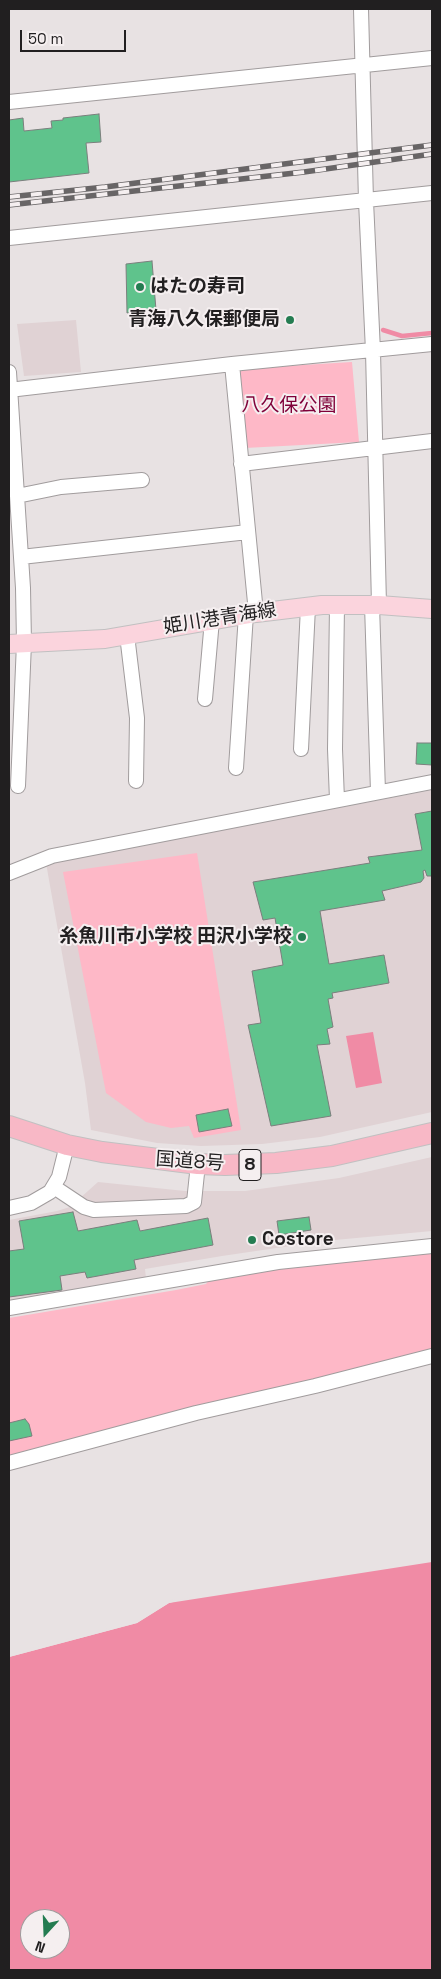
<!DOCTYPE html>
<html>
<head>
<meta charset="utf-8">
<style>
  body { margin:0 }
  #map { position:relative; width:441px; height:1979px; overflow:hidden; background:#e8e2e3; font-family:"Space Grotesk",sans-serif }
  canvas { display:block }
  .frame { position:absolute; inset:0; border:10px solid #211f20; pointer-events:none }
  .north { position:absolute; left:20px; top:1909px; width:50px; height:50px; box-sizing:border-box; background:#f5eff0; border:1px solid #a09c9d; border-radius:50%; rotate:200deg; font-size:14px; font-weight:700; line-height:20px; text-align:center; color:#211f20 }
  .north::after { content:''; display:block; margin:auto; width:18px; height:22px; background:#247c51; clip-path:polygon(50% 0,100% 100%,50% 72%,0 100%) }
  .scale { position:absolute; left:20px; top:30px; width:106px; height:22px; box-sizing:border-box; border:2px solid #211f20; border-top:0; padding-left:6px; font-size:15px; line-height:18px; white-space:nowrap; color:#211f20; -webkit-text-stroke:4px #f5eff0; paint-order:stroke }
</style>
</head>
<body>
<div id="map">
<canvas width="441" height="1979"></canvas>
<div class="frame"></div>
<div class="north">N</div>
<div class="scale">50 m</div>
</div>
<script>
const c = document.querySelector('canvas').getContext('2d');
c.lineJoin = 'round';
function paint(path, color) {
  c.fillStyle = color;
  c.fill(path, 'evenodd');
}
function shape(rows) {
  const path = new Path2D();
  for (const r of rows) {
    path.moveTo(r[0], r[1]);
    for (let i = 2; i < r.length; i += 2) path.lineTo(r[i], r[i + 1]);
  }
  return path;
}
function strokePath(path, color, width, dash) {
  c.strokeStyle = color;
  c.lineWidth = width;
  c.lineCap = dash ? 'butt' : 'round';
  c.setLineDash(dash || []);
  c.stroke(path);
}
function drawText(font, color, halo, rows, align = 'center') {
  c.font = font + ' "Space Grotesk","Noto Sans JP",sans-serif';
  c.lineWidth = 4;
  c.setLineDash([]);
  c.textBaseline = 'middle';
  c.strokeStyle = halo;
  c.fillStyle = color;
  for (const [text, x, y, turn = 0] of rows) {
    c.save();
    c.translate(x, y);
    c.rotate((+turn || 0) * Math.PI / 180);
    c.textAlign = isNaN(turn) ? turn : align;
    if (halo) c.strokeText(text, 0, 0);
    c.fillText(text, 0, 0);
    c.restore();
  }
}
paint(shape([
  [76,320,81,372,24,376,17,324],
  [432,790,432,1112,320,1137,262,1144,201,1146,157,1143,91,1130,85,1083,46,863],
  [432,1157,432,1231,324,1241,222,1256,145,1269,146,1278,9,1303,9,1220,57,1211,70,1207,98,1182,185,1191,245,1191,339,1178]
]), '#e0d2d4');
paint(shape([
  [352,362,359,442,245,448,238,369],
  [197,853,241,1130,194,1138,189,1126,171,1128,146,1122,106,1093,63,872],
  [432,1253,432,1351,9,1457,9,1318,176,1290,206,1284,210,1279,323,1263]
]), '#feb8c7');
paint(shape([
  [373,1032,382,1083,356,1088,346,1036],
  [432,1562,432,1970,9,1970,9,1657,137,1623,169,1603],
  [30,1919,60,1919,60,1949,30,1949]
]), '#f08ba5');
paint(shape([
  [195,1596,169,1603,137,1623,9,1657,9,1654,136,1621,168,1600]
]), '#e8e2e3');
strokePath(shape([
  [383,330,402,336,432,333]
]), '#f08ba5', 4.5);
const building = shape([
  [99,114,101,142,86,143,89,173,9,182,9,120,23,118,24,131,52,128,51,121,63,120,63,118,99,114],
  [152,261,156,310,127,313,126,264,152,261],
  [417,743,432,743,432,765,416,764,417,743],
  [432,811,432,876,427,876,425,870,423,871,424,878,421,882,382,891,385,900,320,911,329,964,384,955,389,983,332,993,333,998,328,999,333,1027,327,1029,330,1044,317,1045,331,1116,271,1126,248,1025,261,1023,252,971,283,965,275,918,263,920,253,882,370,863,368,857,422,850,415,814,432,811],
  [228,1109,232,1126,199,1132,196,1115,228,1109],
  [73,1212,78,1231,137,1220,140,1231,208,1218,213,1245,134,1260,136,1269,87,1278,85,1272,60,1276,62,1290,9,1297,9,1251,24,1249,19,1221,73,1212],
  [309,1217,311,1230,279,1235,277,1221,309,1217],
  [25,1419,29,1424,32,1436,9,1441,9,1423,25,1419]
]);
paint(building, '#5fc38c');
strokePath(building, '#7b7f7d', 1);
const minor = shape([
  [361,9,366,201,373,351,379,605],
  [9,102,432,58],
  [9,238,432,193],
  [232,364,256,613],
  [9,372,23,588,24,643,18,786],
  [9,390,232,364,432,344],
  [241,464,432,441],
  [17,496,61,487,142,480],
  [21,557,248,532],
  [372,605,378,792],
  [337,606,335,749,337,800],
  [127,635,137,718,136,781],
  [205,699,212,620],
  [301,749,308,607],
  [236,768,246,614],
  [9,873,52,856,432,782],
  [54,1187,84,1207,94,1210,186,1206,194,1202,198,1164],
  [9,1208,31,1203,50,1192,59,1177,67,1145],
  [9,1308,278,1262,432,1246],
  [9,1463,196,1413,315,1386,432,1356]
]);
const major = shape([
  [9,644,105,639,256,613,322,605,379,605,432,609]
]);
const highway = shape([
  [9,1126,67,1145,102,1152,198,1164,225,1165,276,1163,332,1156,432,1133]
]);
strokePath(minor, '#a19c9d', 16);
strokePath(major, '#c1c0c1', 20);
strokePath(highway, '#c1c0c1', 22);
strokePath(minor, '#fff', 14);
strokePath(major, '#fbd4dd', 18);
strokePath(highway, '#f8b8c6', 20);
const rail = shape([
  [9,197,105,187,432,145],
  [9,205,304,172,432,154]
]);
strokePath(rail, '#686566', 5.5);
strokePath(rail, '#f5eff0', 4, [11]);
for (const [x, y, r, color] of [
  [140,287,5,"#247c51"],
  [290,320,5,"#247c51"],
  [302,937,5,"#247c51"],
  [252,1240,5,"#247c51"]
]) {
  const dot = new Path2D();
  dot.arc(x, y, r, 0, 2 * Math.PI);
  c.fillStyle = color;
  c.fill(dot);
  strokePath(dot, '#f5eff0', 2);
}
for (const [x, y, w] of [
  [250,1165,22]
]) {
  const box = new Path2D();
  box.roundRect(x - w / 2, y - 15.5, w, 31, 4);
  c.fillStyle = '#f5eff0';
  c.fill(box);
  strokePath(box, '#211f20', 1);
}
drawText('bold 18px', '#211f20', null, [
  ["8",250,1165]
]);
drawText('bold 19px', '#211f20', '#f5eff0', [
  ["はたの寿司",150,287],
  ["青海八久保郵便局",280,320,"right"],
  ["糸魚川市小学校 田沢小学校",292,937,"right"],
  ["Costore",262,1240]
], 'left');
drawText('19px', '#7f0039', '#f5eff0', [
  ["八久保公園",289,406]
]);
drawText('19px', '#211f20', '#f5eff0', [
  ["姫川港青海線",220,619,-9],
  ["国道8号",190,1162,4]
]);
</script>
</body>
</html>
